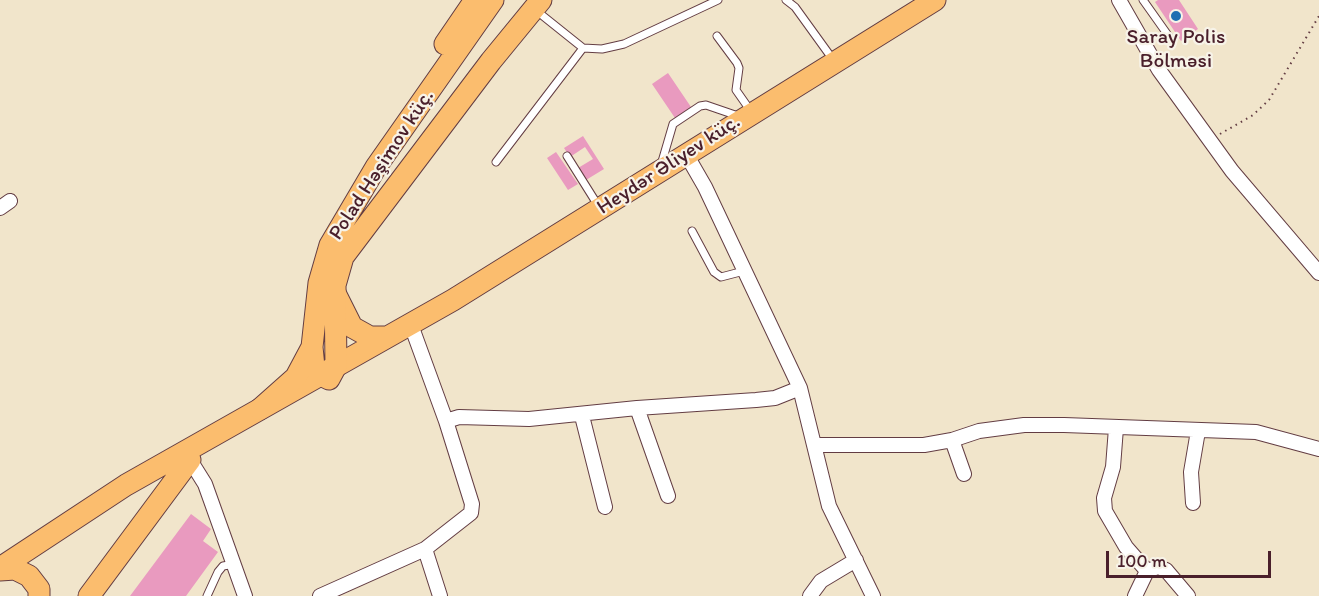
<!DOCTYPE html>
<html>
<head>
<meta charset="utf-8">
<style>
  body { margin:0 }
  #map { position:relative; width:1319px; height:596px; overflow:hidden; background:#f1e5cb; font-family:Itim,sans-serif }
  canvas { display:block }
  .scale { position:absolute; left:1106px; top:551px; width:165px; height:27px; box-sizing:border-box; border:3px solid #4a1f2b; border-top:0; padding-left:8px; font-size:18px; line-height:21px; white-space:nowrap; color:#4a1f2b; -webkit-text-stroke:4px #f7f3e8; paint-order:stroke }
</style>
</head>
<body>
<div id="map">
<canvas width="1319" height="596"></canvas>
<div class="scale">100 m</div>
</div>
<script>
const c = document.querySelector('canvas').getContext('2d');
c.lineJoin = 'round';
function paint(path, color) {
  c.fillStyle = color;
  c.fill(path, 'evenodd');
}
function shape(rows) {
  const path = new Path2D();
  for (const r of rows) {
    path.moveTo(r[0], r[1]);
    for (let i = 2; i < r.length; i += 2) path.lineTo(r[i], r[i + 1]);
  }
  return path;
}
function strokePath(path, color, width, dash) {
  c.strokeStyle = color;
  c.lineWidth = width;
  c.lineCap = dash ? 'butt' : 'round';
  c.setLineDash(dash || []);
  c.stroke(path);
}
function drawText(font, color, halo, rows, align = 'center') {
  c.font = font + ' Itim,sans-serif';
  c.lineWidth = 4.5;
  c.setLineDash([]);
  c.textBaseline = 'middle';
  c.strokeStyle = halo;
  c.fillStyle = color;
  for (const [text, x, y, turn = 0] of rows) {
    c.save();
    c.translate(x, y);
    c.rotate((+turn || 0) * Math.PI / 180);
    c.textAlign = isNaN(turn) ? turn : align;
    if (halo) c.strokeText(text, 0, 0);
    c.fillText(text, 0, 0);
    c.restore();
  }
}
paint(shape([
  [1158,0,1179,0,1198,29,1181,41,1155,2],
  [668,73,691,107,675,118,652,84],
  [583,136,604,169,586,180,578,168,593,159,585,147,570,157,564,148],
  [556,152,578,184,568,190,547,158],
  [191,514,211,529,203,541,218,552,186,596,130,596]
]), '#e99abf');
const service = shape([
  [786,0,795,7,834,61],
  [1143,0,1170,38],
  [543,16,583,48,602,49,624,44,718,0],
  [717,36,737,63,739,68,736,90,750,110],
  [567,156,599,207],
  [496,162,583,48],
  [661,165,673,124,700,106,706,105,741,117],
  [692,231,714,272,721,277,744,271],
  [207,596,218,572,223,566,235,564]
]);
const minor = shape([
  [1119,0,1159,70,1232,171,1319,273],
  [686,154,705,187,800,388,829,506,873,596],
  [0,208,10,201],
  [637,408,668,496],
  [582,416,605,507],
  [446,421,459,417,529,419,637,408,756,400,775,398,800,388],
  [1116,428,1113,467,1104,498,1105,511,1126,547,1147,571,1135,596],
  [952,440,964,474],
  [814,445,924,445,952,440,979,431,1024,425,1064,425,1256,432,1319,449],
  [190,460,205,484,245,596],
  [1193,503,1191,472,1198,431],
  [425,549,440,596],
  [1147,571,1158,567,1166,570,1188,596],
  [320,596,425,549,471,513,472,504,446,421,411,325],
  [810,596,821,581,856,560]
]);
const primary = shape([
  [335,293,352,327,370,337,387,337],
  [0,568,126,485,453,300,935,0],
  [0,570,15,569,29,576,39,589,39,596],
  [89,596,190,460]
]);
const trunk = shape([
  [493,0,376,167,330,245,319,283,312,347,314,367,321,375,329,379,336,366,335,285,343,257,491,61,541,0],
  [445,44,475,0],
  [260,409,296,377,312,347]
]);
strokePath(service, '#633d43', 9);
strokePath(minor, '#633d43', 16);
strokePath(primary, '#633d43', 23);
strokePath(trunk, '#633d43', 23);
strokePath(shape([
  [1220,134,1253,115,1269,100,1319,16]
]), '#633d43', 2, [1.5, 4.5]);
strokePath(service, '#fff', 7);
strokePath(minor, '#fff', 14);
strokePath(primary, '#fbbd6e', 21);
strokePath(trunk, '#fbbd6e', 21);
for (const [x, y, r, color] of [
  [1176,16,6,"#1f6fb2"]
]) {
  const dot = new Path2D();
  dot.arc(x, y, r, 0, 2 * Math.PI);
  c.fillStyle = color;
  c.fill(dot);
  strokePath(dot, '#f7f3e8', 2);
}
drawText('21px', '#4a1f2b', '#f7f3e8', [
  ["Saray Polis",1176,38],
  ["Bölməsi",1176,62]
]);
drawText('21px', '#4a1f2b', '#f7f3e8', [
  ["Polad Həşimov küç.",382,165,-57],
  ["Heydər Əliyev küç.",669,165,-33]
]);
</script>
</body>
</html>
